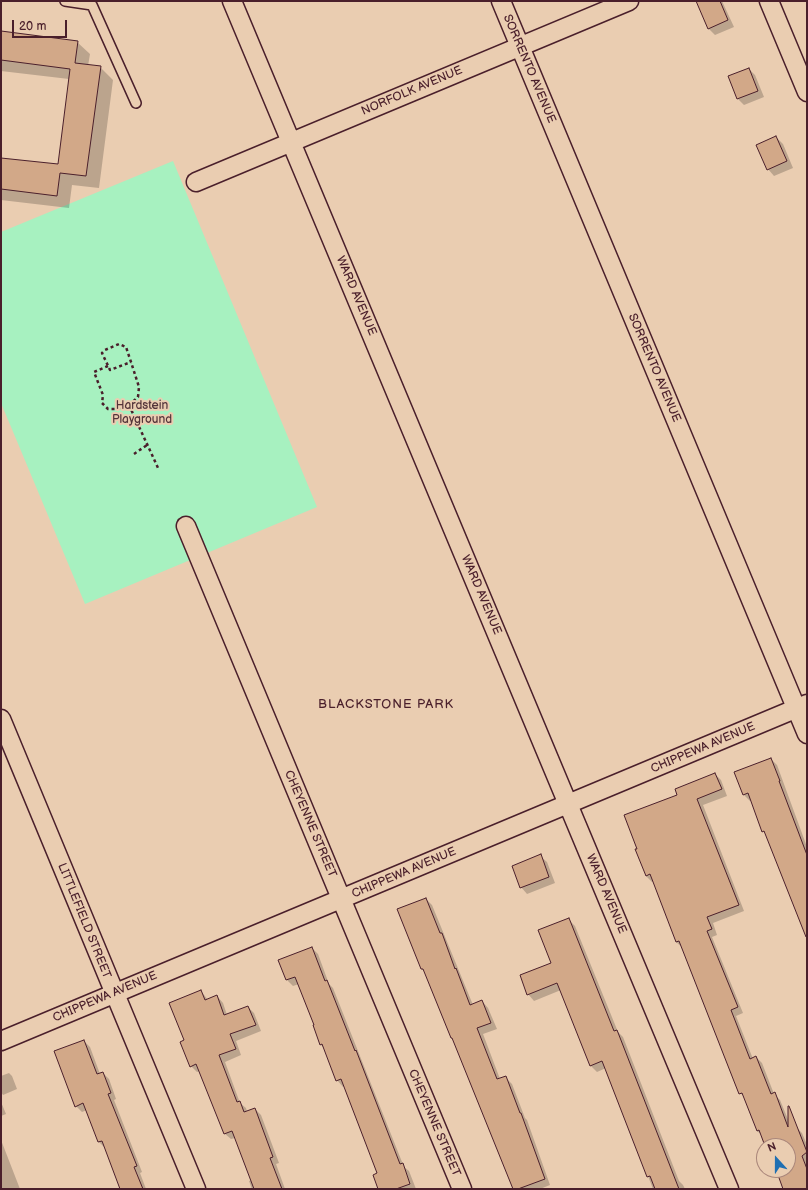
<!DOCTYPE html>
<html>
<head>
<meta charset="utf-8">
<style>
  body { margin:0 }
  #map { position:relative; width:808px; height:1190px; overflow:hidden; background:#eacdb1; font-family:"Balsamiq Sans",sans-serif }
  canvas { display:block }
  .frame { position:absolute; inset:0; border:2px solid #4a1f2b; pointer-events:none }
  .north { position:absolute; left:756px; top:1138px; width:40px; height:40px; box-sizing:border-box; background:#eacdb1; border:1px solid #aa877b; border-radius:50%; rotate:339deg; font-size:11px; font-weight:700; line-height:16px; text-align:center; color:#4a1f2b }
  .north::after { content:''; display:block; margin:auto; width:14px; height:18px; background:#1f6fb2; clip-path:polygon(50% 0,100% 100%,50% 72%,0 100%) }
  .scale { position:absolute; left:12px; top:20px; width:55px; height:18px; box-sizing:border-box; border:2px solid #4a1f2b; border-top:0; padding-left:5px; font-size:12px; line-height:14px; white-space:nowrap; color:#4a1f2b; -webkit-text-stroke:3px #eacdb1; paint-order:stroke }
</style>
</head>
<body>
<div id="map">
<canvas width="808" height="1190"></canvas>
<div class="frame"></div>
<div class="north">N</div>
<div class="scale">20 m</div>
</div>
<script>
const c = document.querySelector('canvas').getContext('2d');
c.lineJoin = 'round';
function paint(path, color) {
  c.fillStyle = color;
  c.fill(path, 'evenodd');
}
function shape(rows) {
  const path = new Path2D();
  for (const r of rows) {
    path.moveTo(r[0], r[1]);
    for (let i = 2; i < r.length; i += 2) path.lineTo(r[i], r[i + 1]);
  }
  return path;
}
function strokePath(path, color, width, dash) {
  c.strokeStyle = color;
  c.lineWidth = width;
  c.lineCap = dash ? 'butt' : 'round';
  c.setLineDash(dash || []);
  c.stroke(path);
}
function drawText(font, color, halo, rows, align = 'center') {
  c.font = font + ' "Balsamiq Sans",sans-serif';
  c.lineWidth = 4;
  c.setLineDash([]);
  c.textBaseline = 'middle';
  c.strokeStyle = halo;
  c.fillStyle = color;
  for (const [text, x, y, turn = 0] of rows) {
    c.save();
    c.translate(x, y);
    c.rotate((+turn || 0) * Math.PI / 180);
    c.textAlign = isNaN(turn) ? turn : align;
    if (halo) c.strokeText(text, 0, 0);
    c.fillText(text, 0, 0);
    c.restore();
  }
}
paint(shape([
  [173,161,317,507,85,604,1,403,1,232]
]), '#a7f1c0');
paint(shape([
  [706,1,722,1,734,27,715,35,708,28],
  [1,32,77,42,90,54,88,66,100,67,113,80,99,188,72,185,69,208,1,200,1,159,59,166,69,79,1,71],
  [749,69,755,75,764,97,744,105,738,99,729,77],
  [776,137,783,144,793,168,774,176,768,169],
  [771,759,777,765,807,847,807,936,767,835,763,831,751,800,750,801,744,795],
  [715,774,721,780,727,796,703,805,744,911,713,923,717,935,712,937,743,1013,736,1016,753,1059,756,1057,762,1063,774,1094,780,1100,792,1129,796,1127,802,1133,807,1145,807,1189,784,1189,777,1170,788,1170,788,1146,766,1146,763,1136,757,1131,745,1097,740,1093,683,948,676,942,654,881,652,882,646,876,678,795],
  [540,856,547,862,555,883,527,894,521,887],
  [426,899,432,905,473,1005,482,1001,488,1008,497,1029,483,1034,500,1079,505,1077,512,1084,525,1118,527,1120,550,1185,540,1189,514,1189,455,1041,451,1038,425,972,422,969],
  [569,920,575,926,618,1032,623,1037,679,1181,683,1185,685,1189,653,1189,606,1068,597,1072,590,1065,561,990,534,1001,528,994,552,964],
  [312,948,318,954,329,984,333,988,404,1167,409,1171,416,1189,379,1189,378,1174,345,1086,343,1087,337,1080,324,1048,321,1045,314,1026,315,1025,299,984,293,986,287,980,279,960],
  [201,991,208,1000,217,996,223,1003,227,1015,248,1007,254,1013,261,1031,236,1041,241,1055,225,1062,240,1103,246,1108,247,1112,255,1109,261,1115,279,1163,276,1164,285,1189,252,1189,249,1181,252,1180,235,1138,231,1139,224,1133,200,1071,197,1072,191,1066,185,1041],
  [84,1041,90,1047,100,1074,103,1073,109,1079,116,1099,114,1100,142,1172,140,1173,146,1189,121,1189,105,1148,99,1142,87,1110,82,1112,76,1106],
  [9,1073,12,1076,17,1089,3,1095,1,1092,1,1076],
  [1,1102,6,1114,1,1116],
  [1,1140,20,1189,1,1189]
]), '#0003');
const building = shape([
  [696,1,720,1,728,20,708,29,696,1],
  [1,31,78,41,75,63,101,66,86,176,60,173,57,196,1,189,1,158,58,164,70,69,1,60,1,31],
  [749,68,758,91,737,99,728,76,749,68],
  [776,136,787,161,767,170,756,145,776,136],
  [771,758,780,781,779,781,807,855,807,937,806,937,764,831,762,832,748,793,743,795,734,772,771,758],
  [715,773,722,789,697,799,739,905,707,917,712,929,707,931,738,1007,731,1010,750,1059,756,1056,771,1094,775,1092,788,1127,788,1106,789,1106,807,1152,802,1156,807,1169,807,1189,783,1189,778,1175,788,1172,788,1146,765,1146,759,1130,757,1131,742,1093,739,1094,679,941,676,942,650,874,646,876,635,849,637,849,624,815,677,795,675,789,715,773],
  [541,854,549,877,520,888,512,866,541,854],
  [426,898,440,933,442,933,455,969,456,968,470,1005,482,1000,491,1023,477,1028,497,1079,506,1076,520,1113,521,1113,545,1179,518,1189,513,1189,452,1038,451,1038,423,969,421,969,397,909,426,898],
  [569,918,614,1031,617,1030,679,1189,655,1189,650,1176,647,1177,602,1061,590,1066,557,983,527,995,520,975,551,963,538,930,569,918],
  [312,947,325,981,327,980,355,1051,356,1050,400,1164,403,1163,410,1184,396,1189,378,1189,373,1175,377,1173,341,1079,336,1081,322,1044,320,1045,313,1025,314,1025,295,977,286,980,278,960,312,947],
  [201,990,205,1000,217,995,224,1015,248,1006,256,1025,230,1034,236,1049,219,1055,237,1102,240,1101,244,1112,255,1108,273,1157,270,1158,282,1189,254,1189,232,1131,224,1134,196,1064,190,1067,180,1042,184,1040,169,1003,201,990],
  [84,1040,97,1074,103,1072,111,1093,108,1094,137,1166,134,1167,143,1189,120,1189,102,1141,98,1142,83,1103,75,1107,54,1051,84,1040]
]);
paint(building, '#d2a888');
strokePath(building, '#4a1f2b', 1);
const lane = shape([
  [65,1,92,5,136,103]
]);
const street = shape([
  [232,1,729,1189],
  [501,1,807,734],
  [769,1,807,92],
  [196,182,629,1],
  [186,526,462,1189],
  [1,719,196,1189],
  [1,1041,807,704]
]);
strokePath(lane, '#4a1f2b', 12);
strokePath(street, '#4a1f2b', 21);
strokePath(shape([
  [108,366,94,372,103,395,102,403,108,409,117,409,129,405,138,397,139,387,131,362,126,347,119,344,105,350,102,353,110,370,131,362],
  [129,405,159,470],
  [134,454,147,445]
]), '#4a1f2b', 2.5, [3, 3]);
strokePath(lane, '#eacdb1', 9);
strokePath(street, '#eacdb1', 18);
drawText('12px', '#4a1f2b', '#eacdb1', [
  ["SORRENTO AVENUE",529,69,67],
  ["NORFOLK AVENUE",412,91,-23],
  ["WARD AVENUE",356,296,67],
  ["SORRENTO AVENUE",654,368,67],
  ["WARD AVENUE",481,595,67],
  ["CHIPPEWA AVENUE",703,748,-23],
  ["CHEYENNE STREET",310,824,67],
  ["CHIPPEWA AVENUE",404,873,-23],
  ["WARD AVENUE",606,894,67],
  ["LITTLEFIELD STREET",84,921,68],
  ["CHIPPEWA AVENUE",105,997,-23],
  ["CHEYENNE STREET",434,1123,67]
]);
drawText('12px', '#53343a', '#eacdb1', [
  ["Hardstein",142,406],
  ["Playground",142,420]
]);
c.letterSpacing = '1px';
drawText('13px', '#4a1f2b', '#eacdb1', [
  ["BLACKSTONE PARK",386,705]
]);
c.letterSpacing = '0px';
</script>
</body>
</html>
